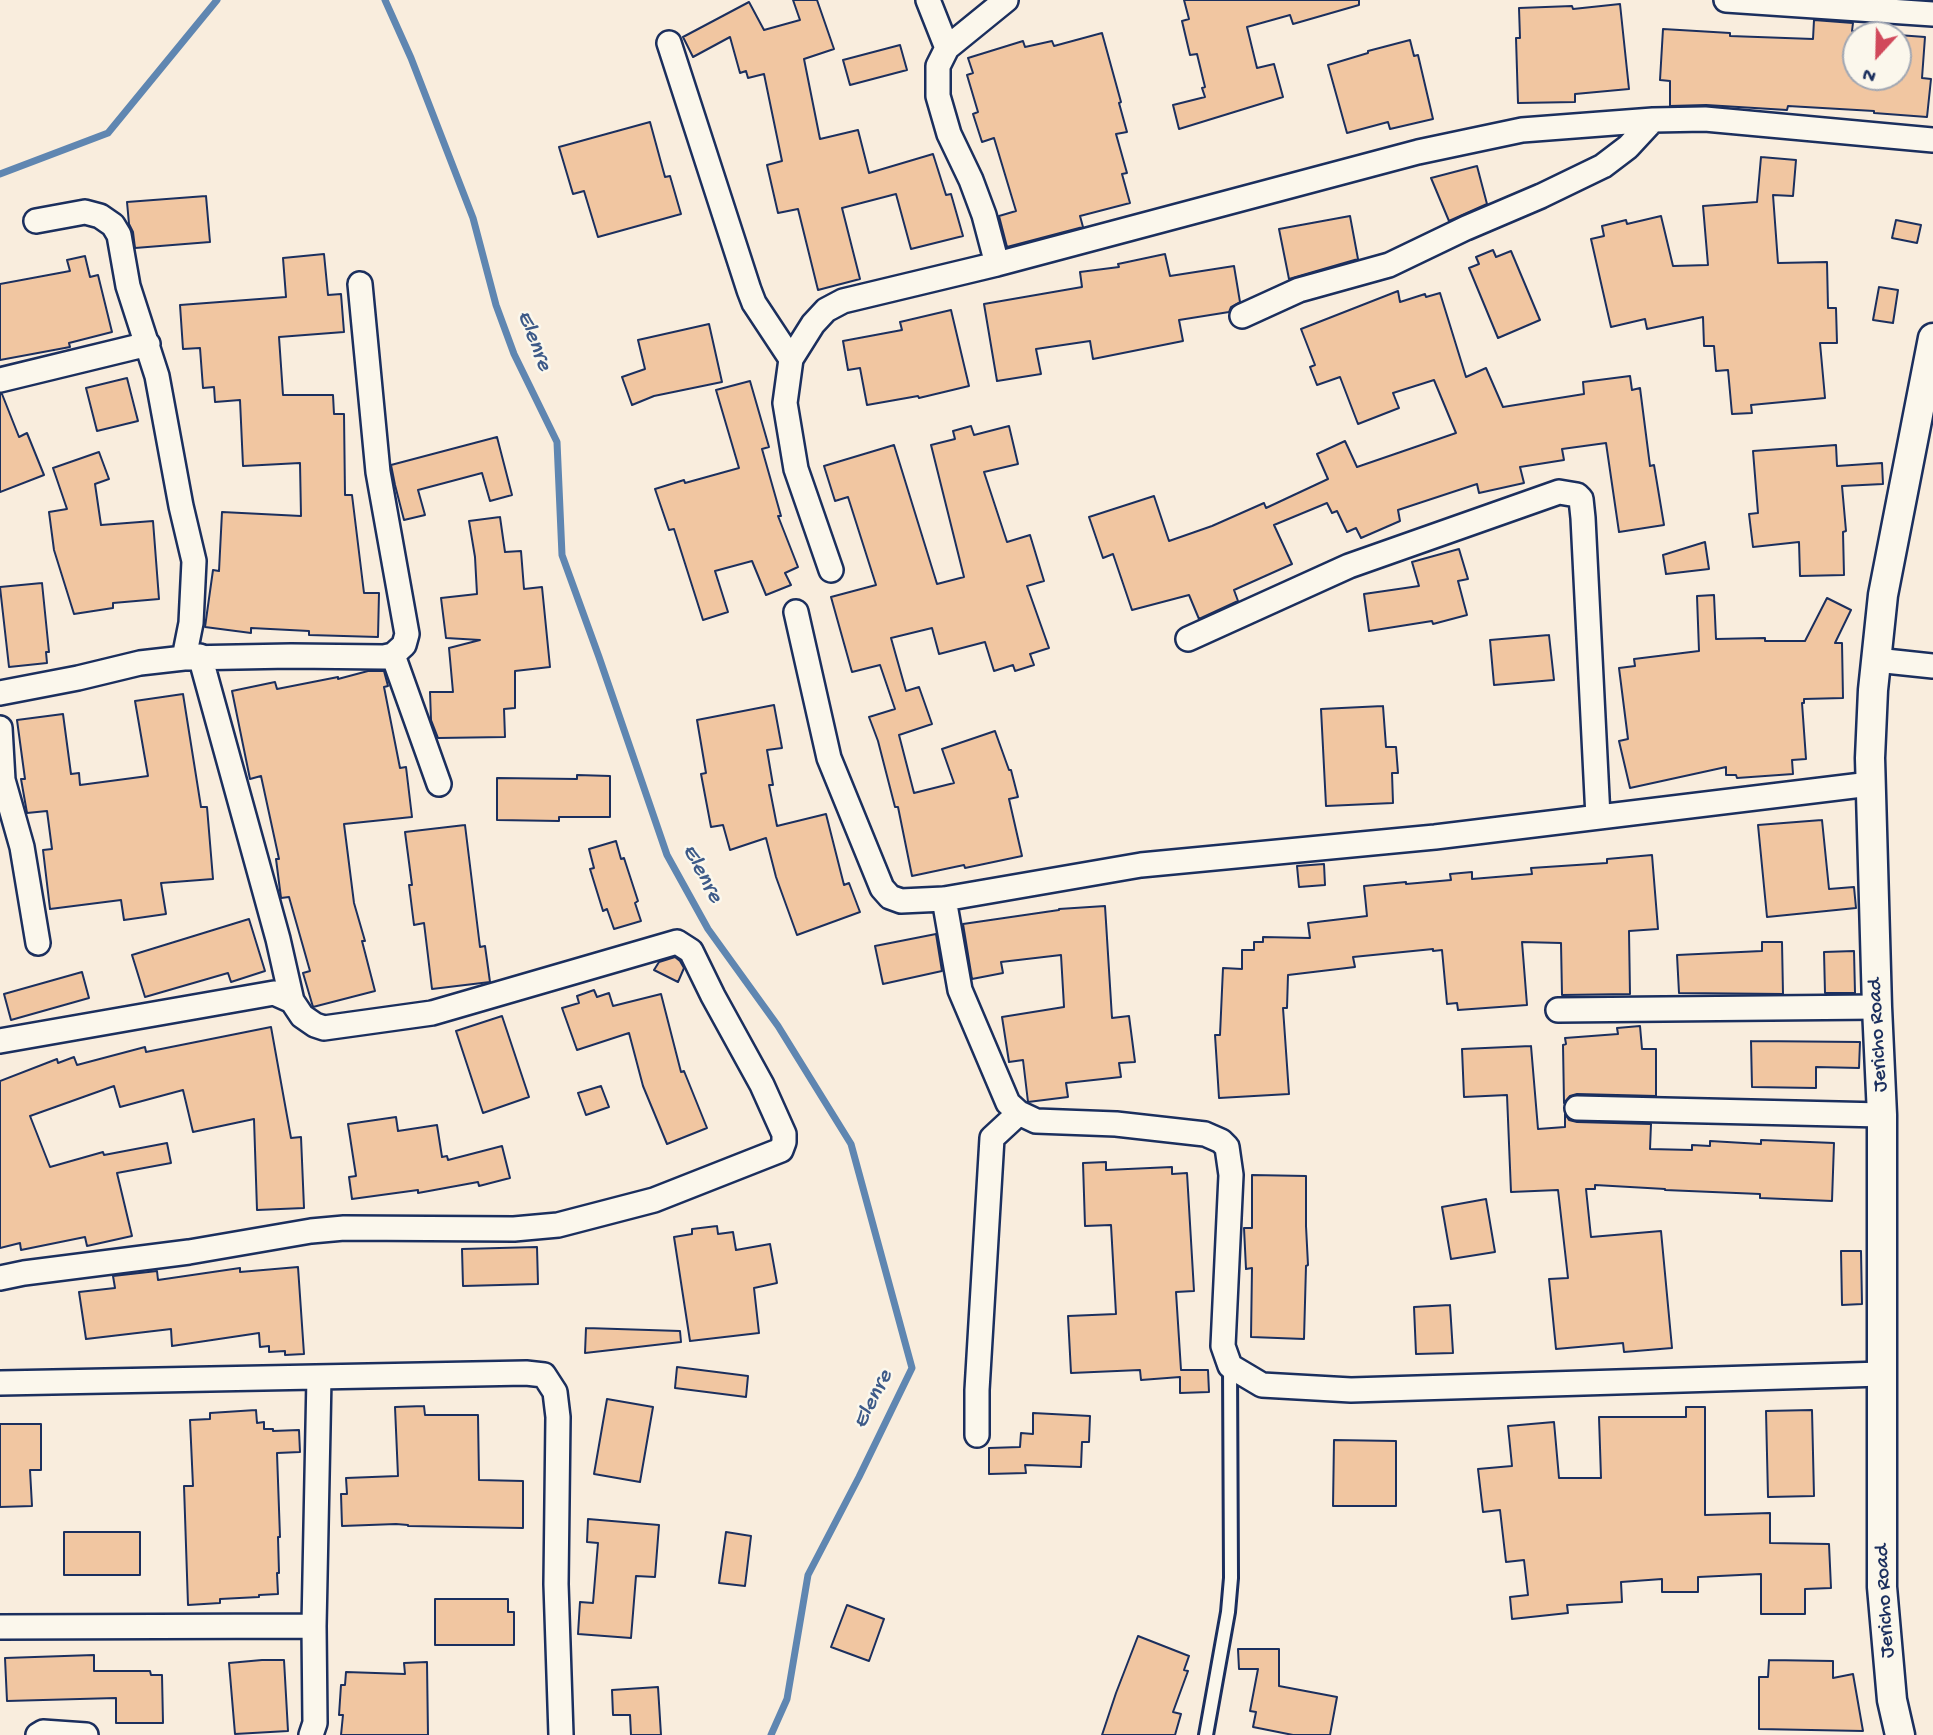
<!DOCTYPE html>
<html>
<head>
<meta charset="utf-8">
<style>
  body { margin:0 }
  #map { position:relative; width:1933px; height:1735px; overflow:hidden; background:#f9eddd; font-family:"Gochi Hand",sans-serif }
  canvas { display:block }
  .north { position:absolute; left:1842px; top:21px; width:70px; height:70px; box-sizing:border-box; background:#fbf7ec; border:2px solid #a1a7b3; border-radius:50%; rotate:202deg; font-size:19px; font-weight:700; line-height:28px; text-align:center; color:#1b2f5e }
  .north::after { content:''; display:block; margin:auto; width:24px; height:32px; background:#d1495b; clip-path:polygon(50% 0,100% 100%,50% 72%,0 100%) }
</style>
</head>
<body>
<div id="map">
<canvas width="1933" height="1735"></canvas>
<div class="north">N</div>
</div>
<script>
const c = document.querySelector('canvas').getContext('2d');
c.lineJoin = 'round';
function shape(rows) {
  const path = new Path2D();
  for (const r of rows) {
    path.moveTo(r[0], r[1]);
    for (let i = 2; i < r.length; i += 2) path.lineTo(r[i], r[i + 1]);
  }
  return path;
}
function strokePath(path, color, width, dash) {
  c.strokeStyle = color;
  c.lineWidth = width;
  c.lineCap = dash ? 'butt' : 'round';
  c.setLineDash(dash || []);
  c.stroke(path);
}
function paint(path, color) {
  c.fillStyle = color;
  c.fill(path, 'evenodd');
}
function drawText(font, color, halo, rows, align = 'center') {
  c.font = font + ' "Gochi Hand",sans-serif';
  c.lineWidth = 5;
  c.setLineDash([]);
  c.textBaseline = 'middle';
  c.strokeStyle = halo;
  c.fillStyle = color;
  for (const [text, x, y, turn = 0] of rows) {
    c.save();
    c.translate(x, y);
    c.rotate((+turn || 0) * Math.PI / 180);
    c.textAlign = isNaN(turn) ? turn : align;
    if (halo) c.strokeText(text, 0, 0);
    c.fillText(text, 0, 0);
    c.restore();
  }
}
strokePath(shape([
  [385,0,411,58,473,218,496,305,514,354,557,442,562,555,599,657,667,855,708,929,778,1026,851,1144,912,1368,859,1477,808,1575,787,1699,771,1735],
  [0,174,108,133,217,0]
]), '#5f86b1', 7);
const building = shape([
  [793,0,817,0,834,49,804,59,820,139,858,130,869,173,933,154,946,195,951,194,963,236,911,249,896,194,842,208,860,279,818,290,798,209,778,213,767,165,782,161,764,74,748,78,746,71,740,73,730,37,693,57,683,37,749,2,764,30,800,20,793,0],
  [1184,0,1359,0,1359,5,1293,24,1290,15,1247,27,1257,68,1274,64,1283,97,1179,129,1173,105,1205,97,1202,88,1205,87,1197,54,1190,55,1182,21,1189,19,1184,0],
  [1620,4,1629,89,1575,94,1575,102,1518,103,1516,38,1520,38,1519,8,1572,6,1573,9,1620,4],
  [1814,20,1853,23,1852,31,1856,31,1856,77,1898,77,1898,35,1925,37,1922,78,1931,79,1927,117,1874,113,1874,111,1788,106,1787,110,1706,105,1670,106,1670,81,1660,80,1663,29,1730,33,1730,36,1813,39,1814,20],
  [1102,33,1121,102,1119,103,1127,132,1116,134,1127,173,1122,174,1130,203,1080,216,1083,227,1007,247,999,216,1016,211,994,138,982,142,973,114,978,112,967,75,973,73,968,58,1023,41,1025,47,1052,41,1054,46,1102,33],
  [1410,40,1414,56,1418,55,1433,119,1390,129,1388,122,1347,133,1328,65,1368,53,1368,51,1410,40],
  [900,45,907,70,850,85,843,60,900,45],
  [650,122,665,177,670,176,681,214,598,237,584,191,573,194,559,147,650,122],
  [1761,157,1796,160,1793,196,1773,195,1778,263,1827,262,1828,308,1836,308,1837,343,1820,343,1825,398,1751,405,1752,413,1732,414,1728,370,1716,371,1714,346,1704,346,1703,317,1647,329,1645,319,1611,327,1591,239,1604,236,1602,226,1626,220,1627,224,1661,216,1673,266,1708,265,1703,206,1757,202,1761,157],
  [1477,166,1487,204,1449,221,1431,178,1477,166],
  [206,196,210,242,135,248,133,232,129,224,127,202,206,196],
  [1350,216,1358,259,1289,279,1279,229,1350,216],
  [1896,220,1921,225,1917,243,1892,238,1896,220],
  [1493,250,1496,257,1511,251,1540,320,1498,338,1469,268,1479,264,1476,257,1493,250],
  [324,254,328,295,341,294,344,332,279,337,283,395,333,395,334,414,344,414,345,495,352,495,364,593,379,593,378,637,309,635,309,631,251,628,251,633,205,627,213,570,219,571,222,512,301,516,300,463,243,466,240,400,215,402,214,387,203,388,200,348,183,349,180,305,286,297,283,258,324,254],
  [1165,254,1170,276,1234,266,1240,302,1231,307,1229,312,1179,320,1183,341,1093,359,1090,341,1036,349,1041,374,997,381,984,304,1082,287,1080,272,1119,267,1118,264,1165,254],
  [85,256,90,277,98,275,112,332,69,343,70,347,0,360,0,284,70,271,67,260,85,256],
  [1879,287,1898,290,1893,323,1873,320,1879,287],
  [1398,291,1400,302,1425,294,1426,297,1440,293,1466,377,1486,368,1503,407,1584,394,1583,382,1630,376,1632,390,1640,388,1650,466,1654,465,1664,525,1619,532,1606,443,1562,449,1564,460,1520,467,1524,483,1479,493,1477,484,1398,510,1400,521,1361,538,1356,528,1347,532,1337,511,1332,513,1327,503,1274,525,1292,564,1234,590,1238,601,1199,619,1189,595,1132,610,1113,554,1103,558,1089,517,1154,496,1169,541,1212,526,1264,503,1266,508,1328,479,1317,454,1345,441,1357,467,1456,433,1434,380,1393,393,1399,408,1358,424,1340,377,1317,385,1310,367,1315,365,1301,329,1398,291],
  [951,310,969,386,919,398,918,396,867,405,860,368,848,370,843,341,902,330,900,322,951,310],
  [709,324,722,382,654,396,632,405,622,377,645,369,638,340,709,324],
  [127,378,138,421,97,431,86,388,127,378],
  [750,381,769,447,762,449,781,516,778,516,798,567,785,573,791,585,766,595,752,561,715,571,728,612,703,620,674,529,669,530,655,489,684,480,685,483,739,468,716,390,750,381],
  [0,394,2,394,19,437,27,433,44,475,0,492,0,394],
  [971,426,974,435,1009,426,1018,464,984,472,1007,542,1030,535,1044,581,1027,586,1049,648,1030,654,1034,665,1015,671,1013,665,994,671,985,642,939,654,932,628,891,638,906,691,919,687,932,724,899,735,914,793,954,783,942,749,995,731,1009,770,1011,770,1018,797,1009,799,1022,856,965,868,964,865,912,876,898,807,895,807,878,741,869,717,895,709,880,665,852,672,831,597,876,585,848,497,835,501,824,466,894,445,937,584,964,577,931,445,955,439,953,431,971,426],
  [497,437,512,495,490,501,482,473,418,490,425,515,404,520,395,485,391,465,497,437],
  [1836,445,1837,466,1882,463,1883,484,1842,486,1846,531,1843,532,1844,575,1800,576,1799,542,1753,547,1749,514,1758,513,1753,451,1836,445],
  [99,452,109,479,95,484,101,525,153,521,159,599,113,603,113,608,74,614,54,550,49,512,67,509,53,468,99,452],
  [500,517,505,552,521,551,524,589,542,587,550,667,515,671,515,708,504,709,505,737,438,738,431,720,430,692,453,692,449,648,480,640,446,638,441,598,477,594,475,557,469,521,500,517],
  [1705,542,1709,569,1666,574,1663,555,1705,542],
  [1459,549,1468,579,1458,581,1467,615,1433,624,1432,621,1369,631,1364,594,1419,586,1412,562,1459,549],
  [42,583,49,652,46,652,47,663,9,667,0,587,42,583],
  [1714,595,1716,639,1765,638,1765,641,1805,641,1827,598,1851,610,1835,643,1842,643,1843,698,1804,699,1804,703,1802,703,1806,759,1792,760,1793,774,1737,778,1736,775,1726,775,1726,767,1630,788,1619,741,1628,739,1619,668,1635,666,1634,659,1699,651,1697,596,1714,595],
  [1549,635,1554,680,1494,685,1490,640,1549,635],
  [368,671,384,671,388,686,384,687,400,768,406,767,412,817,344,824,354,903,365,941,362,941,375,991,313,1007,303,973,310,971,289,897,281,898,276,859,279,859,261,776,250,779,232,691,275,682,277,689,338,677,338,679,368,671],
  [183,694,201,807,207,807,213,879,161,883,166,914,124,920,121,900,50,909,43,850,52,849,47,811,27,813,21,779,25,779,17,720,63,714,71,774,79,773,80,785,148,776,135,701,183,694],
  [774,705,782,748,767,750,773,785,769,785,777,826,826,814,844,885,849,883,860,912,797,935,776,877,766,838,730,850,723,825,711,827,701,774,706,773,697,720,774,705],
  [1383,706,1386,747,1396,747,1398,773,1392,773,1393,803,1326,806,1321,709,1383,706],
  [577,775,610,776,610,817,559,817,559,821,497,820,497,778,577,779,577,775],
  [1822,820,1829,889,1854,887,1856,908,1767,917,1758,825,1822,820],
  [465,825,480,947,485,946,490,982,432,989,424,923,414,925,409,885,412,885,405,832,465,825],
  [616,841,621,859,624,858,638,901,635,903,641,921,614,929,607,909,603,911,590,869,594,868,589,849,616,841],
  [1652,855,1658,929,1629,931,1630,994,1562,995,1561,943,1522,942,1527,1005,1458,1010,1457,1003,1447,1004,1442,950,1433,951,1433,949,1353,957,1355,967,1288,975,1287,1008,1283,1008,1289,1094,1219,1098,1215,1035,1220,1035,1223,968,1242,969,1242,950,1254,950,1254,942,1263,942,1263,937,1310,938,1308,923,1367,916,1364,886,1406,882,1406,884,1451,880,1450,874,1472,872,1472,879,1532,874,1531,868,1607,863,1607,859,1652,855],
  [1324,864,1325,885,1299,887,1297,866,1324,864],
  [1105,906,1112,1018,1129,1016,1135,1062,1119,1063,1121,1077,1066,1083,1068,1097,1028,1102,1023,1060,1009,1062,1002,1017,1064,1007,1061,955,1001,962,1003,973,972,979,963,924,1059,910,1059,909,1105,906],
  [249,919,265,971,231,982,228,973,145,997,132,955,249,919],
  [936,934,942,971,883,984,875,946,936,934],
  [1762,942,1782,942,1783,994,1679,993,1677,955,1762,951,1762,942],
  [1854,951,1855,993,1825,993,1824,952,1854,951],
  [675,957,680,961,684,968,678,982,654,970,659,962,675,957],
  [82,972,89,998,11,1020,4,994,82,972],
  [594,990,597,997,609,993,613,1006,661,994,681,1072,684,1071,707,1128,667,1144,643,1086,629,1033,577,1050,562,1008,579,1003,577,996,594,990],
  [502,1016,529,1097,483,1113,456,1031,502,1016],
  [1640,1026,1642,1049,1656,1049,1656,1096,1577,1094,1570,1096,1564,1103,1563,1045,1566,1044,1565,1038,1618,1034,1617,1028,1640,1026],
  [271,1027,291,1138,301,1137,304,1208,257,1210,254,1119,193,1132,183,1090,120,1107,114,1086,30,1116,50,1167,103,1152,104,1155,167,1143,171,1163,117,1173,132,1236,87,1246,85,1237,21,1250,20,1243,0,1248,0,1081,57,1059,58,1063,74,1057,77,1065,145,1047,146,1052,271,1027],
  [1751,1041,1860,1042,1859,1068,1816,1067,1816,1088,1752,1087,1751,1041],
  [1531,1046,1538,1129,1565,1127,1565,1114,1569,1120,1577,1122,1651,1124,1650,1149,1692,1150,1692,1145,1710,1146,1710,1141,1761,1144,1761,1140,1834,1143,1832,1201,1760,1198,1760,1194,1665,1190,1665,1189,1595,1185,1595,1189,1586,1189,1591,1237,1661,1231,1672,1348,1624,1352,1623,1343,1556,1349,1549,1279,1568,1278,1558,1190,1511,1192,1507,1095,1464,1097,1462,1049,1531,1046],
  [601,1086,609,1107,586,1115,578,1093,601,1086],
  [396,1117,398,1131,437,1125,442,1157,447,1156,448,1160,502,1146,510,1178,479,1186,478,1182,418,1193,418,1190,352,1199,349,1177,356,1176,348,1124,396,1117],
  [1106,1162,1106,1170,1172,1167,1172,1174,1187,1173,1194,1291,1176,1292,1181,1370,1208,1370,1209,1392,1180,1393,1180,1377,1141,1380,1140,1370,1071,1373,1068,1316,1116,1314,1111,1225,1085,1226,1083,1163,1106,1162],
  [1252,1175,1306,1176,1306,1226,1308,1265,1306,1266,1304,1339,1251,1337,1252,1268,1246,1269,1244,1228,1252,1228,1252,1175],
  [1486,1199,1495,1252,1451,1259,1442,1207,1486,1199],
  [717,1226,718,1234,733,1232,736,1250,770,1244,777,1283,754,1288,759,1333,690,1341,674,1237,692,1234,692,1229,717,1226],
  [537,1247,538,1284,463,1286,462,1249,537,1247],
  [1841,1251,1861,1251,1862,1304,1842,1305,1841,1251],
  [298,1267,304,1354,285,1355,285,1351,269,1352,269,1346,260,1347,259,1333,172,1346,171,1329,86,1339,79,1292,115,1288,113,1276,157,1271,158,1280,240,1268,240,1272,298,1267],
  [1450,1305,1453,1353,1416,1354,1414,1307,1450,1305],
  [586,1328,680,1331,681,1342,585,1353,586,1328],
  [677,1367,748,1376,746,1397,675,1388,677,1367],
  [607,1399,653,1407,640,1482,594,1474,607,1399],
  [424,1406,425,1415,478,1415,479,1480,523,1481,523,1528,408,1526,408,1525,396,1524,342,1526,341,1494,347,1494,346,1478,398,1476,395,1407,424,1406],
  [1686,1407,1705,1407,1705,1515,1770,1513,1770,1543,1829,1544,1831,1588,1805,1589,1805,1614,1761,1614,1761,1574,1698,1577,1698,1592,1662,1592,1662,1579,1621,1582,1622,1602,1567,1605,1568,1613,1512,1619,1510,1597,1528,1595,1524,1560,1506,1562,1500,1510,1483,1512,1478,1469,1512,1466,1508,1426,1554,1422,1559,1478,1601,1478,1599,1417,1686,1417,1686,1407],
  [256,1410,257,1423,264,1422,264,1429,273,1429,273,1431,299,1430,300,1452,277,1453,280,1537,278,1537,279,1573,277,1573,278,1594,259,1595,259,1597,220,1599,220,1603,188,1605,184,1486,193,1486,190,1420,210,1419,210,1413,256,1410],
  [1812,1410,1814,1496,1768,1497,1766,1411,1812,1410],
  [1033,1413,1090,1416,1089,1442,1082,1442,1081,1467,1025,1465,1026,1473,989,1474,989,1448,1020,1447,1021,1433,1033,1434,1033,1413],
  [0,1424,41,1424,41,1470,30,1470,32,1506,0,1507,0,1424],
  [1334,1440,1396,1441,1396,1506,1333,1506,1334,1440],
  [588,1519,659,1525,655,1577,636,1576,631,1638,578,1634,580,1602,593,1603,598,1543,587,1542,588,1519],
  [64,1532,140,1532,140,1575,64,1575,64,1532],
  [726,1532,751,1536,745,1586,719,1583,726,1532],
  [435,1599,508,1599,508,1612,514,1612,514,1645,435,1645,435,1599],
  [847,1605,884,1619,869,1661,831,1647,847,1605],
  [1138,1636,1189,1656,1184,1670,1188,1671,1173,1712,1181,1714,1175,1735,1102,1735,1116,1693,1138,1636],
  [1238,1649,1279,1649,1279,1686,1337,1697,1330,1735,1293,1735,1253,1727,1256,1712,1250,1711,1258,1669,1239,1669,1238,1649],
  [94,1655,94,1671,150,1671,151,1675,162,1675,163,1723,116,1723,116,1698,7,1701,5,1658,94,1655],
  [262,1660,284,1660,288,1731,235,1734,229,1663,262,1660],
  [1769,1660,1833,1661,1833,1678,1853,1674,1863,1731,1759,1729,1759,1677,1768,1677,1769,1660],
  [427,1662,428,1735,341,1735,343,1715,339,1715,341,1685,345,1685,346,1672,405,1674,404,1663,427,1662],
  [658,1687,661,1735,631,1735,630,1715,613,1715,612,1690,658,1687]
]);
paint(building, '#f1c6a1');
strokePath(building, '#1b2f5e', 2);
const service = shape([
  [1206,1735,1228,1612,1231,1578,1230,1366]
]);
const minor = shape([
  [928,0,947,48],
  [1726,0,1933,14],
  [669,43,749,290,754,303,791,359],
  [36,221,85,212,100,216,113,225,119,235,128,286,157,376,181,506,194,561,191,623,184,658],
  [997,264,984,215,971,180,949,134,938,96,938,66,947,48,1006,0],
  [1242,316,1299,290,1389,265,1466,228,1541,196,1603,166,1628,147,1653,120],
  [0,380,148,344],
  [831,570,796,469,785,403,791,359,813,324,826,310,843,301,997,264,1418,152,1522,130,1653,120,1705,119,1933,140],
  [796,612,829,758,882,888,890,897,901,901,944,899,1141,865,1435,837,1870,784],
  [1188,639,1349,566,1559,492,1577,495,1581,499,1583,518,1598,817],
  [393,655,439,784],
  [1876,660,1933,666],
  [0,693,78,678,140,663,184,658,291,656,384,657,393,655,404,645,407,634,378,472,360,284],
  [0,728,3,780,22,847,38,943],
  [944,899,960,990,1008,1103,1019,1113,1036,1121,1116,1124,1205,1134,1221,1141,1227,1147,1231,1175,1223,1346,1230,1366,1262,1385,1351,1390,1882,1374],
  [1558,1010,1877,1007],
  [0,1041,274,993,292,1001],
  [1577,1108,1882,1115],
  [0,1278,24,1273,189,1252,311,1231,344,1228,514,1229,558,1225,654,1200,781,1150,784,1142,784,1134,762,1085,713,996,691,951,677,942,432,1013,324,1028,315,1025,302,1016,292,1001,278,939,200,656],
  [0,1383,526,1373,544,1375,555,1392,558,1417,556,1584,561,1735],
  [977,1435,977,1390,992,1138,1019,1113],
  [0,1627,314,1626],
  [38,1735,43,1732,86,1735],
  [311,1735,315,1723,314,1626,319,1377]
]);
const tertiary = shape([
  [1900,1735,1892,1700,1882,1587,1882,1115,1877,1007,1870,758,1873,690,1883,595,1933,338]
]);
strokePath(service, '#1b2f5e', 18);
strokePath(minor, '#1b2f5e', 28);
strokePath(tertiary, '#1b2f5e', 33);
strokePath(service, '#fbf7ec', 12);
strokePath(minor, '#fbf7ec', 23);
strokePath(tertiary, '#fbf7ec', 28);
drawText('21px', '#1b2f5e', '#fbf7ec', [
  ["Jericho Road",1879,1035,-93],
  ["Jericho Road",1886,1601,-93]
]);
drawText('italic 23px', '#3d5a88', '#fbf7ec', [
  ["Elenre",533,341,69],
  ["Elenre",701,874,62],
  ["Elenre",874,1400,-63]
]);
</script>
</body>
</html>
